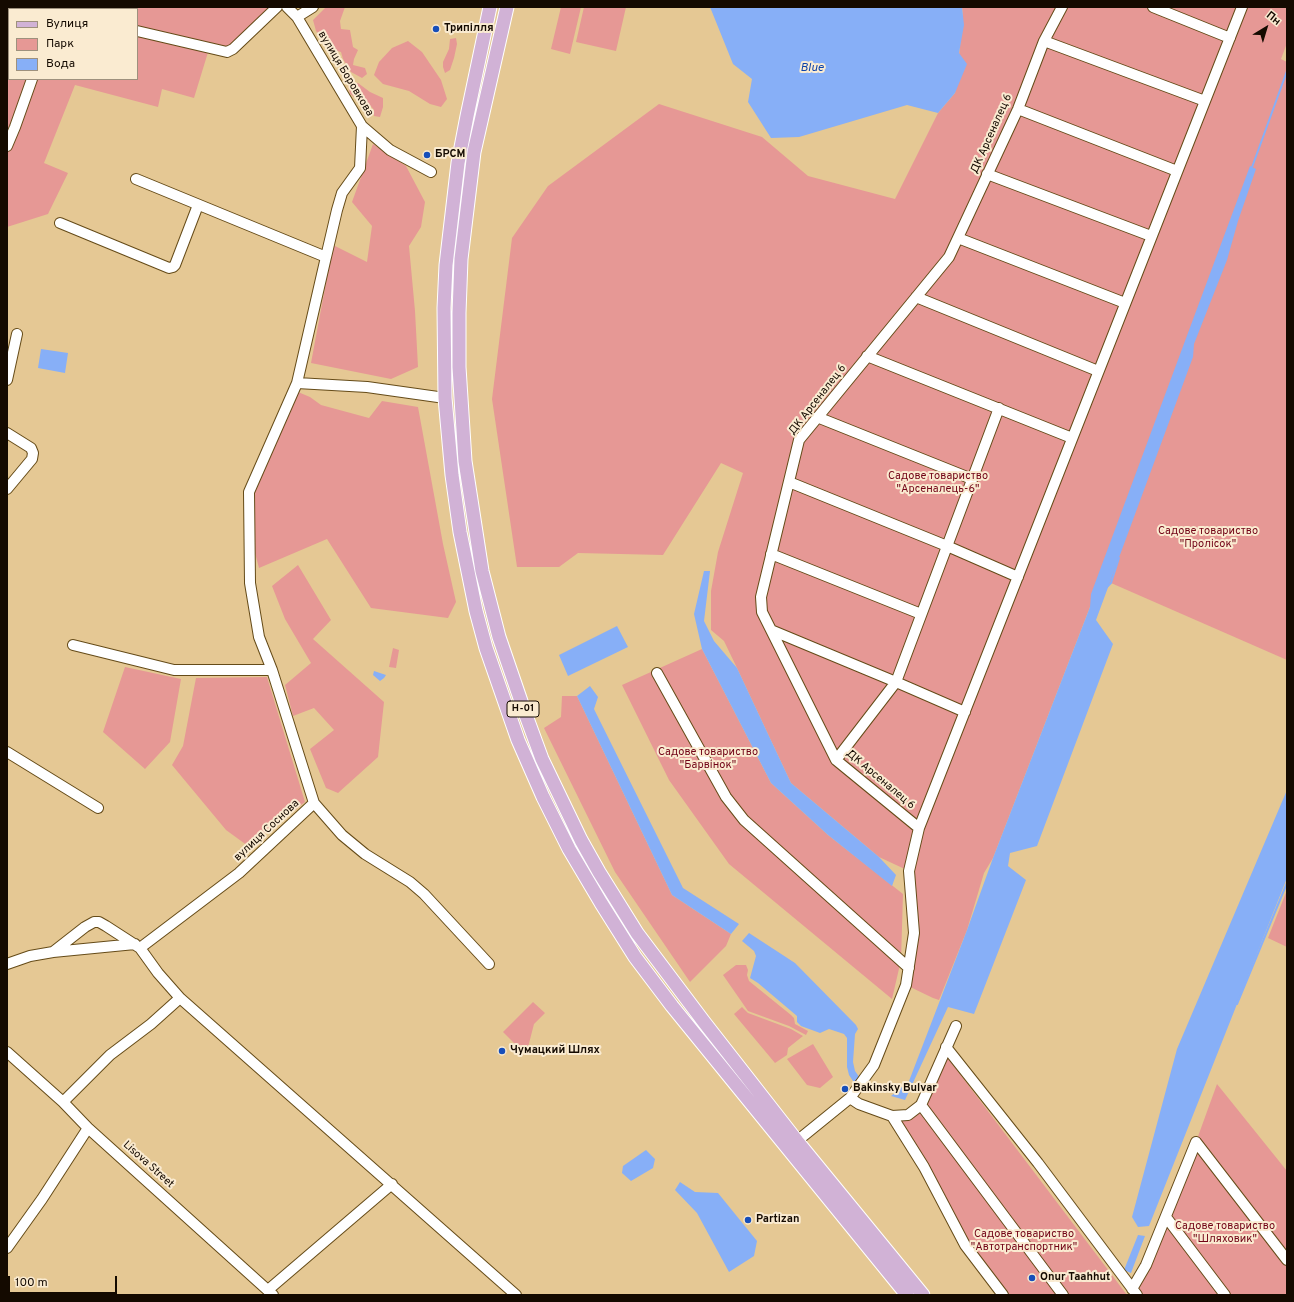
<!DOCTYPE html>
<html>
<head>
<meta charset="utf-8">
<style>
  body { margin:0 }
  #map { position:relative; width:1294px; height:1302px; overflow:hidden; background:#e5c894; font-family:Overpass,sans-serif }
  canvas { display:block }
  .frame { position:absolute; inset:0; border:8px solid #140a00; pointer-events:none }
  .legend { position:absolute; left:8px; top:8px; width:130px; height:72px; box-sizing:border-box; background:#faebd1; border:1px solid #9e917d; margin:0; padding:5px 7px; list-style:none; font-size:12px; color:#140a00 }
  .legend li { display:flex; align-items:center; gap:8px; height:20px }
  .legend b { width:20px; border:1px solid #9e917d }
  .north { position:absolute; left:1246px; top:8px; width:40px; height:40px; -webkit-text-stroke:3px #faebd1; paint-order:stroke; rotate:38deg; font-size:11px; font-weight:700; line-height:16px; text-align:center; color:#140a00 }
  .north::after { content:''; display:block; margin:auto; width:14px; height:18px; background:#140a00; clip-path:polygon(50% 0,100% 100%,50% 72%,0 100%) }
  .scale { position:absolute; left:8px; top:1276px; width:109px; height:18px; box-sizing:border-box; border:2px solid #140a00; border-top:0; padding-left:5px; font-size:12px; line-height:14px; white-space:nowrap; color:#140a00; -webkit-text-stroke:3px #faebd1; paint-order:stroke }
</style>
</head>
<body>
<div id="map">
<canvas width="1294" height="1302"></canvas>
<div class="frame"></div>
<ul class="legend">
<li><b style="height:5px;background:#d1b2d6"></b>Вулиця</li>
<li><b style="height:11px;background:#e69895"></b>Парк</li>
<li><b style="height:11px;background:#87aff7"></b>Вода</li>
</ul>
<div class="north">Пн</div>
<div class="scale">100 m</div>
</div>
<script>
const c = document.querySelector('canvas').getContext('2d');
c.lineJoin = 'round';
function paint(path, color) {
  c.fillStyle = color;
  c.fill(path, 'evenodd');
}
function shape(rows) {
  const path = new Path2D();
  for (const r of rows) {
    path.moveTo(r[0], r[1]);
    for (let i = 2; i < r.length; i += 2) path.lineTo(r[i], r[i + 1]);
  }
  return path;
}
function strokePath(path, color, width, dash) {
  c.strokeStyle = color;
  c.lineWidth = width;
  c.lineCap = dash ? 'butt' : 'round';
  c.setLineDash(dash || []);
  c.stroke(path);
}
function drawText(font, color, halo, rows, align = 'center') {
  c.font = font + ' Overpass,sans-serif';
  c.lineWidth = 4;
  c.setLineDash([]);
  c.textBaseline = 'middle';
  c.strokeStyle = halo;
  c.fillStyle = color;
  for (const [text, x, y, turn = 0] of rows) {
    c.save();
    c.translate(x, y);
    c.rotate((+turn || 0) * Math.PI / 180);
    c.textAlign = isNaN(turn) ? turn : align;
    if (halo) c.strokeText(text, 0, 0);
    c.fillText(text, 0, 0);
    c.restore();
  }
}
paint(shape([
  [7,7,277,7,233,49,209,49,194,98,162,89,158,107,75,85,44,163,68,173,48,214,7,227],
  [9,9,137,9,137,79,9,79],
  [326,7,345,7,340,21,341,29,350,30,353,47,358,50,354,59,353,65,365,68,367,74,362,78,351,72,343,59,341,52,331,49,316,31,313,20],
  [561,7,581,7,570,54,551,49],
  [584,7,626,7,616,51,576,42],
  [962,7,1287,7,1287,43,1281,59,1287,62,1287,660,1111,583,1090,607,993,858,984,873,967,930,939,1000,933,998,906,985,914,933,909,871,879,857,791,783,737,668,724,641,711,630,711,591,718,552,743,473,721,463,663,555,578,553,559,567,517,567,492,399,512,238,548,186,659,104,762,137,808,176,895,199,938,113,955,93,963,17],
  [456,38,457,44,454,58,450,70,445,73,443,67,443,62,449,49,450,39],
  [408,41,422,52,441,80,447,99,441,107,430,104,409,91,383,84,374,75,379,62,392,48],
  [358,83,370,92,383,98,383,107,380,117,374,116,374,110,370,105,360,101,350,94,348,84],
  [373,144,406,166,425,202,421,227,409,246,415,311,418,367,391,379,311,363,333,245,367,262,372,226,352,202],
  [298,392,310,397,321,405,369,418,382,401,418,407,443,544,456,602,448,618,371,608,327,539,259,568,255,553,255,492],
  [298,565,331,620,313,639,384,702,378,757,338,793,326,788,310,749,334,730,314,708,293,716,285,685,311,663,285,619,272,586],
  [393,648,399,650,396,668,389,667],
  [702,649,771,783,828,835,903,894,901,960,892,999,729,864,669,780,622,685],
  [125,667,181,679,170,742,145,769,103,732],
  [267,677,305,802,248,846,226,830,172,765,183,746,196,678],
  [562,696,577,696,672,895,731,934,726,946,690,982,615,872,544,728,561,717],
  [1287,890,1287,947,1268,938],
  [736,965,746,965,748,970,747,975,749,981,791,1015,794,1018,795,1024,808,1031,806,1035,789,1026,748,1011,723,975],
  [533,1002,545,1013,534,1024,526,1055,503,1032],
  [742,1007,748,1013,791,1029,803,1036,788,1048,787,1055,775,1063,734,1014],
  [813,1044,833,1077,820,1088,807,1085,787,1059],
  [944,1053,1127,1295,1002,1295,965,1245,896,1122,921,1105],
  [1217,1084,1287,1171,1287,1295,1137,1295,1132,1289,1196,1142]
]), '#e69895');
paint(shape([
  [710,7,962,7,964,25,959,53,967,64,955,93,938,113,907,105,799,137,771,138,748,102,752,79,733,64],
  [1250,166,1256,169,1238,221,1227,260,1194,344,1193,357,1096,620,1113,644,1037,846,1010,853,1008,866,1026,880,974,1014,948,1007,905,1100,891,1096,909,1081,967,930,993,858,1090,607,1091,594],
  [41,349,68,353,65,373,38,368],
  [704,571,710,571,704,621,714,641,737,668,791,783,879,857,896,875,892,886,828,835,771,783,702,649,694,614],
  [617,626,628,647,568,676,559,655],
  [374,671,386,675,384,678,380,681,373,675],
  [590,686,598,697,594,709,683,888,739,924,731,934,672,895,577,696],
  [1287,790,1287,878,1149,1226,1138,1227,1132,1217,1177,1049],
  [749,933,795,963,856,1025,858,1029,855,1034,853,1062,855,1071,860,1078,855,1084,849,1075,847,1067,847,1038,844,1034,829,1029,820,1033,801,1026,797,1022,797,1016,758,983,750,978,756,956,754,951,742,941],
  [646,1150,655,1159,653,1168,631,1181,622,1173,623,1166],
  [680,1182,695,1192,718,1193,757,1241,754,1256,729,1272,697,1213,675,1190],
  [1138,1235,1145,1236,1131,1273,1124,1270]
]), '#87aff7');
strokePath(shape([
  [1251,170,1287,71],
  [1107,587,1111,583,1119,558],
  [1237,1004,1287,883]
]), '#87aff7', 2);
const minor = shape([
  [287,7,297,17,362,126,390,150,431,172],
  [1153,7,1230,38],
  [37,9,38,7],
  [297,17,313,7],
  [137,31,227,52,233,49,277,7],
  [1044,41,1205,101],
  [1018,109,1177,171],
  [7,146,15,127,32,79],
  [987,174,1151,236],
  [136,179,326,257,297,383,249,492,250,583,259,637,272,670,314,803],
  [60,223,169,268,173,267,175,265,198,205],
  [958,238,1125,303],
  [326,257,337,210,342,193,360,168,362,126],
  [916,297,1098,371],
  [867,356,1072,438],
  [7,380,17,334],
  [297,383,367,387,445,398],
  [817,417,972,479],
  [7,433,31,448,33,453,32,459,7,489],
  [789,482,947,546,1018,577],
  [771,554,921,614],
  [771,630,896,682,965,712],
  [73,645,174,670,272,670],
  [657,673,726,797,744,820,909,968],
  [7,752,98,808],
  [836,760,896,682,999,408],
  [919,828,836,760,762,612,761,597,799,440,949,257,1018,109,1044,41,1062,7],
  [140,948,239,873,314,803,342,835,365,854,410,882,424,894,489,964],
  [53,952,85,927,94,922,99,922,106,926,140,948,158,973,180,998,516,1295],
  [7,964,30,956,53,952,135,944],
  [946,1047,1038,1163,1137,1295],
  [7,1052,63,1102,88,1128,273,1295],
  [850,1098,859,1104,892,1116,908,1115,921,1105,956,1026],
  [63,1102,110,1055,151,1024,180,998],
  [921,1105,1063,1295],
  [892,1116,924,1167,965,1245,1003,1295],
  [797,1141,850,1098,874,1065,906,985,914,933,909,871,919,828,1242,7],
  [1196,1142,1287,1260],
  [1166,1217,1225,1295],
  [7,1248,42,1199,88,1128],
  [1132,1289,1146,1265,1196,1142],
  [268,1290,392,1184]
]);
const major = shape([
  [490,7,467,116,458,163,446,265,444,308,445,398,452,475,460,532,476,611,486,648,518,740,543,797,569,849,601,903,635,957,672,1006,907,1295],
  [507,7,474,152,461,259,459,313,459,367,465,461,482,571,499,637,524,710,542,759,581,840,599,872,637,933,704,1022,797,1141,923,1295]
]);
strokePath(minor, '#654b18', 12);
strokePath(major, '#fff', 15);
strokePath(minor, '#fff', 10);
strokePath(major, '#d1b2d6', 13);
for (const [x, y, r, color] of [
  [436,29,4,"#164eba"],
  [427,155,4,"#164eba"],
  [502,1051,4,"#164eba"],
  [845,1089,4,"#164eba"],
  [748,1220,4,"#164eba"],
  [1032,1278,4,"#164eba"]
]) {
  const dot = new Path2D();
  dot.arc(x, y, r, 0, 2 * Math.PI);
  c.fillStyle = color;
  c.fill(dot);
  strokePath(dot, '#faebd1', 1.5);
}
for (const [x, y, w] of [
  [523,709,32]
]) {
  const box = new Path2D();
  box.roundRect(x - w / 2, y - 8, w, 16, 3);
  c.fillStyle = '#faebd1';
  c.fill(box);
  strokePath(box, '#140a00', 1);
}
drawText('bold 10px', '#140a00', null, [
  ["Н-01",523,709]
]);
drawText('bold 11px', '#140a00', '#faebd1', [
  ["Трипілля",444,29],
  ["БРСМ",435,155],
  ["Чумацкий Шлях",510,1051],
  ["Bakinsky Bulvar",853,1089],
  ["Partizan",756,1220],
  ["Onur Taahhut",1040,1278]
], 'left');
drawText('11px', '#140a00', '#faebd1', [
  ["вулиця Боровкова",345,74,59],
  ["ДК Арсеналец 6",992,134,-66],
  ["ДК Арсеналец 6",818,400,-52],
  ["ДК Арсеналец 6",880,780,40],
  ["вулиця Соснова",267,831,-43],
  ["Lisova Street",148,1165,42]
]);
drawText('11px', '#720417', '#faebd1', [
  ["Садове товариство",938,477],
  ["\"Арсеналець-6\"",938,490],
  ["Садове товариство",1208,532],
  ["\"Пролісок\"",1208,545],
  ["Садове товариство",708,753],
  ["\"Барвінок\"",708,766],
  ["Садове товариство",1225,1227],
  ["\"Шляховик\"",1225,1240],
  ["Садове товариство",1024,1235],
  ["\"Автотранспортник\"",1024,1248]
]);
drawText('italic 12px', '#0d43a9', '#faebd1', [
  ["Blue",812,69]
]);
</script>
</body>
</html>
